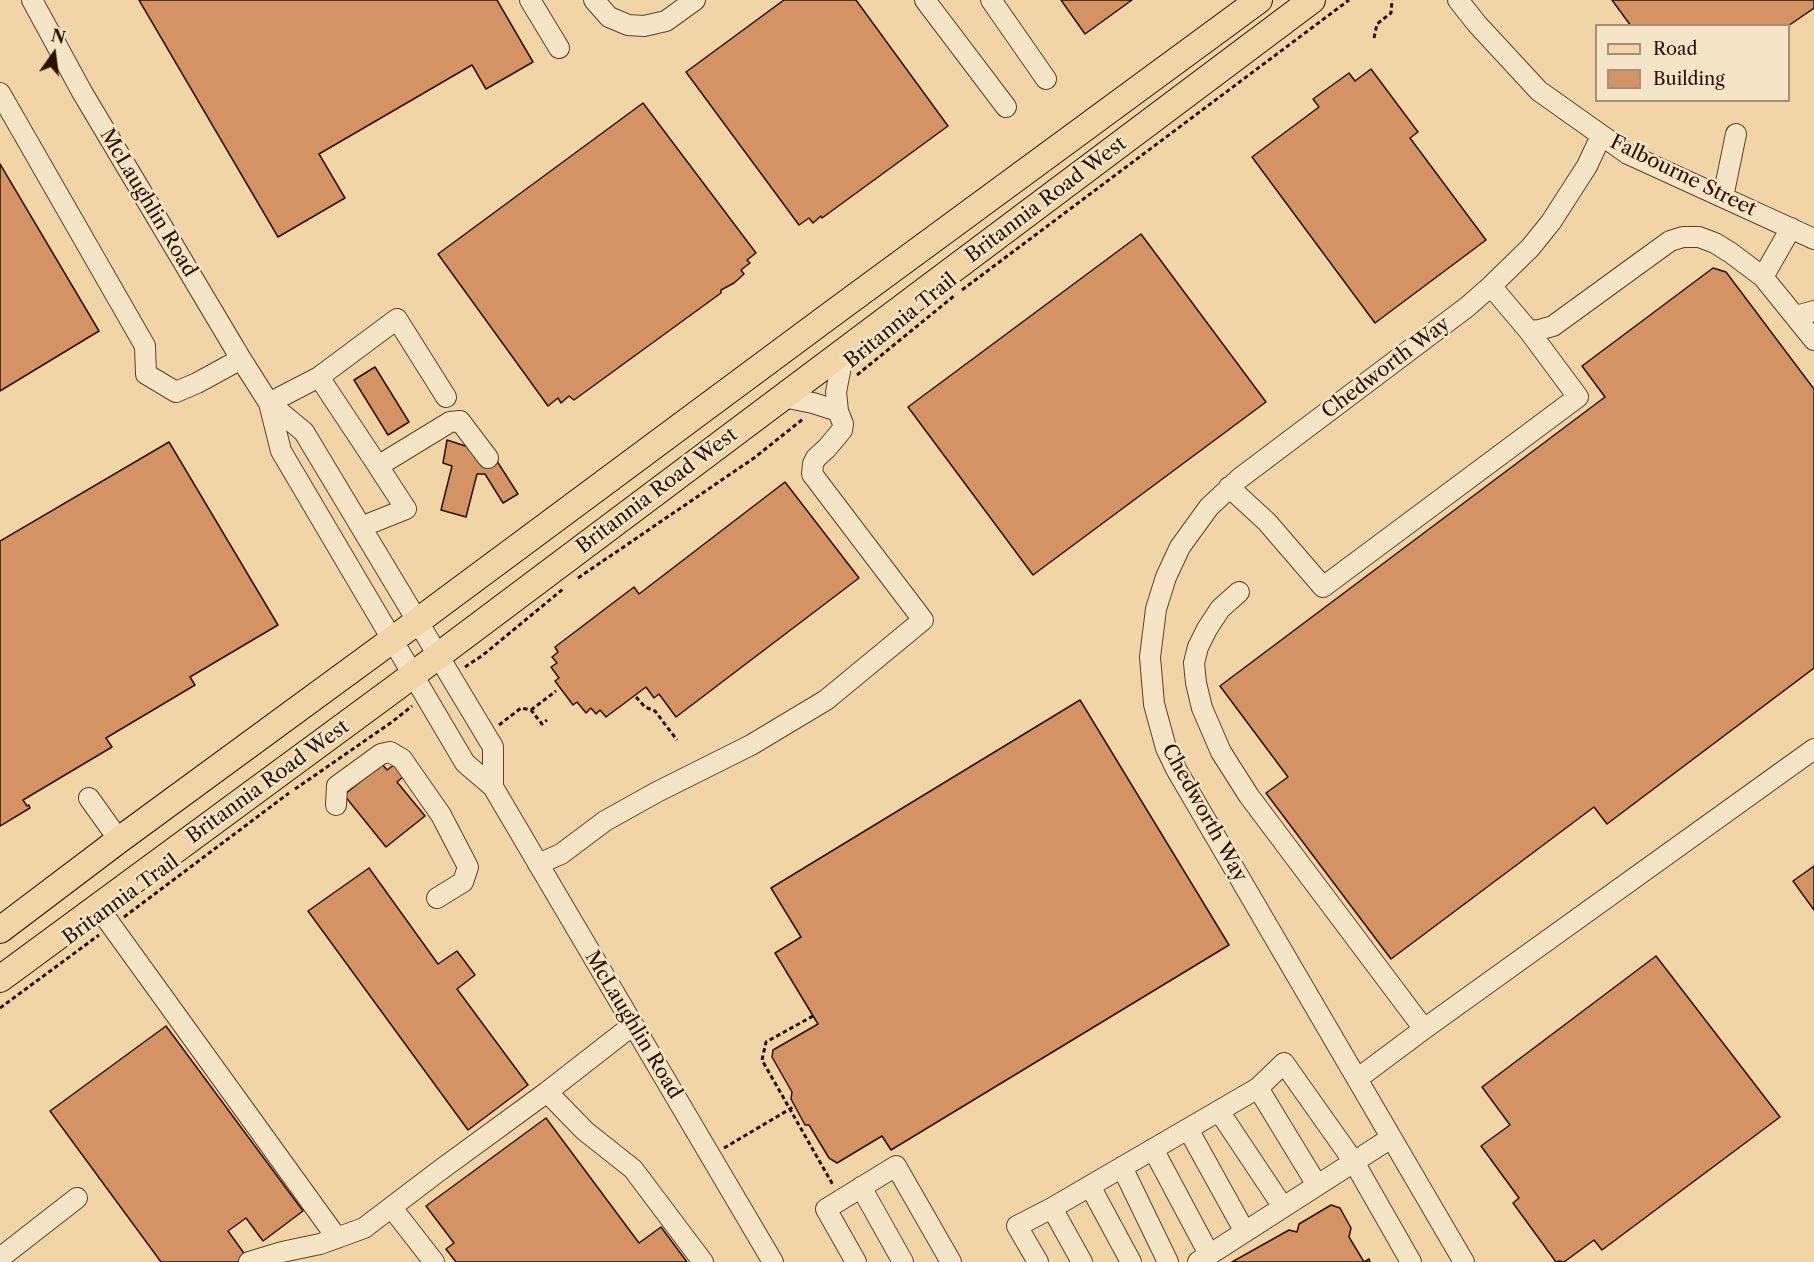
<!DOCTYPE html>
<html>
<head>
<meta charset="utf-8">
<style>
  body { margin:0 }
  #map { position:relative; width:1814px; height:1262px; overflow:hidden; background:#f1d5a7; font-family:"Libre Caslon Text",serif }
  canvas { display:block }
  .legend { position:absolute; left:1595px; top:24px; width:195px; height:78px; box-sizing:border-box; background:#f6e4c6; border:2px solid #a58f77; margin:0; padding:8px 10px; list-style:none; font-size:18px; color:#2c1001 }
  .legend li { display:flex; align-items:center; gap:12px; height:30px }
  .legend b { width:30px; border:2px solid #a58f77 }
  .north { position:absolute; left:24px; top:24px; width:60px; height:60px; -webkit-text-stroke:4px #f6e4c6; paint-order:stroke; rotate:14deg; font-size:16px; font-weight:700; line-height:24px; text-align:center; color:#2c1001 }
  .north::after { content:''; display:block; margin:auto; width:21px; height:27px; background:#2c1001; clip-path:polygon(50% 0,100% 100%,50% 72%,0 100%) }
</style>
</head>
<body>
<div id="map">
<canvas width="1814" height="1262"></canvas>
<ul class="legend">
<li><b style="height:8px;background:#f1d5a7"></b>Road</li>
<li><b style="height:16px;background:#d39365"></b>Building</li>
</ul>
<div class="north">N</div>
</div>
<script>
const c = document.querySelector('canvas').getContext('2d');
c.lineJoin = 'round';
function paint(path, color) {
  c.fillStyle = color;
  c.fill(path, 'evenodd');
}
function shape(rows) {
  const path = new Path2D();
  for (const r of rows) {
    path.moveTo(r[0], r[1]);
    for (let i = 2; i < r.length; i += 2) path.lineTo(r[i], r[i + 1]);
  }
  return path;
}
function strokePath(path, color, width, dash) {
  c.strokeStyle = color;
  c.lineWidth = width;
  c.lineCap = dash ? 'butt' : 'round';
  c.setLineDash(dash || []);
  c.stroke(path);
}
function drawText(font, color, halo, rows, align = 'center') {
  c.font = font + ' "Libre Caslon Text",serif';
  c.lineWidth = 5;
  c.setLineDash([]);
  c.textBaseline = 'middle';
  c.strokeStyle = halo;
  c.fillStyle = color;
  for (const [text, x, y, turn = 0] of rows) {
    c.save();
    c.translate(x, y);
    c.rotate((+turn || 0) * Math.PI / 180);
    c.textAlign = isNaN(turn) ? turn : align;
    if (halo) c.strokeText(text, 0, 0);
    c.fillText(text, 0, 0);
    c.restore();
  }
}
const building = shape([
  [139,0,497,0,533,62,486,89,472,65,319,154,345,198,278,237,139,0],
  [784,0,856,0,948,126,822,218,821,216,813,223,809,218,799,225,686,72,784,0],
  [1061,0,1132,0,1085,34,1061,0],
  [1612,0,1814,0,1814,8,1788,26,1631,26,1612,0],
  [1371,69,1418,132,1410,138,1486,240,1375,323,1252,157,1319,107,1313,99,1349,73,1355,81,1371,69],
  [643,103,756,253,747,260,750,263,741,270,744,274,734,283,721,290,721,293,574,400,569,396,561,403,558,398,548,406,438,254,643,103],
  [0,164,99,331,0,391,0,164],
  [1141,234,1266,402,1033,575,908,407,1141,234],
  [1713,268,1726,272,1814,389,1814,668,1607,824,1594,807,1391,959,1266,793,1288,777,1220,686,1605,397,1582,366,1713,268],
  [375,367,409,422,388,435,354,380,375,367],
  [447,440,493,455,518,494,503,503,485,474,477,474,466,517,441,510,452,466,443,463,447,440],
  [169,442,278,625,190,677,195,685,106,738,112,747,23,800,27,806,29,805,30,808,0,826,0,541,169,442],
  [785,482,859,578,676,717,659,694,654,698,646,687,606,717,600,710,596,714,591,708,586,713,577,702,573,705,555,681,559,678,551,667,557,663,552,657,558,652,555,647,634,587,639,594,785,482],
  [1080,700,1229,945,891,1150,882,1136,837,1163,829,1158,809,1125,805,1125,791,1099,792,1092,772,1057,773,1050,818,1024,775,953,801,937,771,888,1080,700],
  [398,762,408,773,397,782,425,816,386,847,344,795,382,764,387,770,398,762],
  [1814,866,1814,910,1793,881,1814,866],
  [369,868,438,964,457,951,475,975,457,989,528,1085,468,1130,308,911,369,868],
  [1656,956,1780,1117,1602,1250,1594,1240,1564,1262,1559,1261,1556,1262,1513,1203,1519,1198,1481,1146,1510,1125,1482,1087,1656,956],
  [166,1026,303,1211,263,1241,246,1218,228,1231,246,1256,237,1262,161,1262,50,1111,166,1026],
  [546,1118,639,1243,661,1227,687,1262,456,1262,446,1249,454,1243,426,1206,546,1118],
  [1331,1205,1340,1208,1351,1228,1349,1237,1364,1262,1369,1259,1370,1262,1232,1262,1289,1230,1297,1232,1299,1224,1331,1205]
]);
paint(building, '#d39365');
strokePath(building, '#2c1001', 1.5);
const minor = shape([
  [32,0,82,92,241,359,269,403,304,432,493,747,493,787],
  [530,0,559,48],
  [594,0,609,17,628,25,644,26,666,21,695,0],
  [925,0,1006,107],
  [991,0,1046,79],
  [1458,0,1477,24,1539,91,1628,154,1814,239],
  [0,93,145,346,146,374,176,392,197,383,241,359],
  [1723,197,1736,134],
  [1763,277,1791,228],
  [1796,316,1814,311],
  [1529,331,1539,330,1553,326,1670,241,1683,237,1699,237,1715,243,1731,253,1763,277,1814,340],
  [319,377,378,466,450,422,460,421,488,458],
  [783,397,813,403,838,411],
  [269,403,281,451,465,763,493,787,773,1262],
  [269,403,319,377,397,319,446,397],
  [1229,487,1267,522,1323,587,1578,397,1529,331,1491,286],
  [361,527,406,509,378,466],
  [1239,592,1220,609,1207,629,1198,647,1194,663,1196,683,1202,708,1221,752,1249,796,1424,1029],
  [89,798,119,840],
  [336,805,337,786,381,754,390,752,402,759,441,815,468,867,463,882,437,898],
  [538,864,561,854,605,821,657,792,751,745,826,700,923,620,812,474,813,464,816,458,827,448,842,430,843,424,838,411,836,392,844,351],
  [98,907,337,1238],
  [1357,1079,1424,1029,1814,749],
  [1258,1088,1317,1185],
  [547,1092,585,1131,633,1169,703,1262],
  [1219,1111,1283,1207],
  [1188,1129,1245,1232],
  [1153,1149,1209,1254],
  [1122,1167,1168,1262],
  [1090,1186,1131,1262],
  [861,1187,903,1262],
  [392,1208,434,1262],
  [1052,1208,1082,1262],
  [0,1258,77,1198],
  [249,1262,282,1252,320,1244,364,1228,439,1171,547,1092,633,1025],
  [856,1262,826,1209,896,1166,951,1262],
  [1038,1262,1017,1226,1052,1208,1258,1088,1284,1063,1354,1162,1411,1262],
  [1198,1262,1391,1138],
  [1464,1262,1176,769,1166,748,1154,704,1150,657,1156,609,1166,577,1180,547,1209,507,1240,478,1467,307,1491,286,1530,248,1551,222,1587,166,1601,136]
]);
const major = shape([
  [0,930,119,840,418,621,829,316,1259,0],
  [0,979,394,689,1312,0]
]);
strokePath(minor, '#5d412a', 22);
strokePath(major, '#2c1001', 28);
strokePath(shape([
  [1374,38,1377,24,1391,13,1392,0],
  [962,290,1349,0],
  [857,375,954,296],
  [578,578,754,458,803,419],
  [465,667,483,655,563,589],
  [636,697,645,707,655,711,677,740],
  [531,710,556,691],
  [499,725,521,708,531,710,542,724,547,720],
  [295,789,392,722,412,706],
  [124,917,289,793],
  [0,1008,99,935],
  [813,1016,766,1042,762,1060,833,1185],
  [724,1148,795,1106]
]), '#2c1001', 3, [4.5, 3]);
strokePath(minor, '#f6e4c6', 20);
strokePath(major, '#f1d5a7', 26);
drawText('20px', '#2c1001', '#f6e4c6', [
  ["Falbourne Street",1683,176,26],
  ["Britannia Road West",1046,200,-37],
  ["McLaughlin Road",148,203,59],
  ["Britannia Trail",901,321,-39],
  ["Chedworth Way",1386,368,-37],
  ["Britannia Road West",657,491,-37],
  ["Britannia Road West",268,782,-36],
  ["Chedworth Way",1204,813,61],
  ["Britannia Trail",121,900,-36],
  ["McLaughlin Road",633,1025,59]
]);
</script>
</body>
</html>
